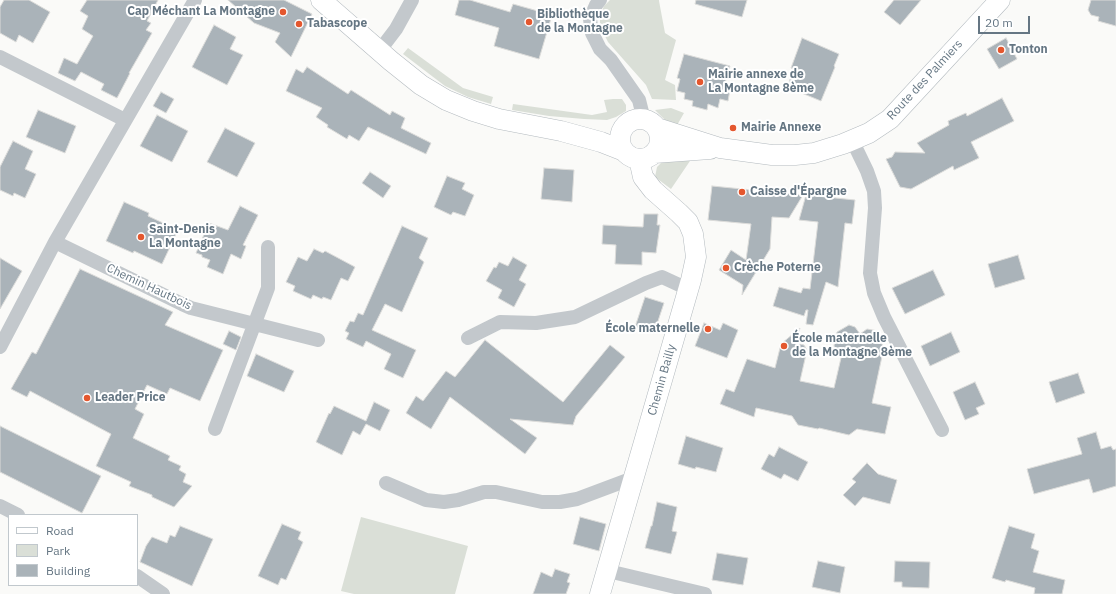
<!DOCTYPE html>
<html>
<head>
<meta charset="utf-8">
<style>
  body { margin:0 }
  #map { position:relative; width:1116px; height:594px; overflow:hidden; background:#fafaf8; font-family:"IBM Plex Sans",sans-serif }
  canvas { display:block }
  .legend { position:absolute; left:8px; top:514px; width:130px; height:72px; box-sizing:border-box; background:#fff; border:1px solid #c1c8cd; margin:0; padding:5px 7px; list-style:none; font-size:12px; color:#657683 }
  .legend li { display:flex; align-items:center; gap:8px; height:20px }
  .legend b { width:20px; border:1px solid #c1c8cd }
  .scale { position:absolute; left:978px; top:16px; width:52px; height:18px; box-sizing:border-box; border:2px solid #657683; border-top:0; padding-left:5px; font-size:12px; line-height:14px; white-space:nowrap; color:#657683; -webkit-text-stroke:3px #fff; paint-order:stroke }
</style>
</head>
<body>
<div id="map">
<canvas width="1116" height="594"></canvas>
<ul class="legend">
<li><b style="height:5px;background:#fff"></b>Road</li>
<li><b style="height:11px;background:#dadfd7"></b>Park</li>
<li><b style="height:11px;background:#aab3b9"></b>Building</li>
</ul>
<div class="scale">20 m</div>
</div>
<script>
const c = document.querySelector('canvas').getContext('2d');
c.lineJoin = 'round';
function paint(path, color) {
  c.fillStyle = color;
  c.fill(path, 'evenodd');
}
function shape(rows) {
  const path = new Path2D();
  for (const r of rows) {
    if (r.length === 3) {
      path.moveTo(r[0] + r[2], r[1]);
      path.arc(r[0], r[1], r[2], 0, 2 * Math.PI);
      continue;
    }
    path.moveTo(r[0], r[1]);
    for (let i = 2; i < r.length; i += 2) path.lineTo(r[i], r[i + 1]);
  }
  return path;
}
function strokePath(path, color, width, dash) {
  c.strokeStyle = color;
  c.lineWidth = width;
  c.lineCap = dash ? 'butt' : 'round';
  c.setLineDash(dash || []);
  c.stroke(path);
}
function drawText(font, color, halo, rows, align = 'center') {
  c.font = font + ' "IBM Plex Sans",sans-serif';
  c.lineWidth = 4;
  c.setLineDash([]);
  c.textBaseline = 'middle';
  c.strokeStyle = halo;
  c.fillStyle = color;
  for (const [text, x, y, turn = 0] of rows) {
    c.save();
    c.translate(x, y);
    c.rotate((+turn || 0) * Math.PI / 180);
    c.textAlign = isNaN(turn) ? turn : align;
    if (halo) c.strokeText(text, 0, 0);
    c.fillText(text, 0, 0);
    c.restore();
  }
}
paint(shape([
  [610,0,659,0,659,1,665,33,676,40,665,80,675,85,676,100,652,99,646,85,608,42,600,26,600,15,604,6],
  [408,48,463,88,493,97,491,104,468,97,445,86,403,54],
  [613,99,622,99,626,105,626,111,616,117,607,120,584,119,549,116,512,110,513,104,592,115,607,112,604,100],
  [671,108,684,113,676,127,667,122,655,110],
  [669,160,690,161,671,189,655,177,657,167,661,163],
  [361,517,468,546,455,594,354,594,341,591]
]), '#dadfd7');
const building = shape([
  [4,0,29,0,50,12,33,43,19,35,16,42,0,33,0,7,4,0],
  [87,0,158,0,147,21,151,23,146,30,152,33,129,73,130,73,127,79,117,98,101,90,104,84,81,72,75,81,58,73,64,58,77,64,93,36,82,29,88,16,80,11,87,0],
  [228,0,284,0,312,14,291,57,275,42,280,33,254,23,228,0],
  [459,0,470,0,510,12,513,4,552,15,539,59,494,46,499,28,455,15,459,0],
  [696,0,747,0,742,17,695,4,696,0],
  [894,0,921,0,900,25,884,12,894,0],
  [1091,0,1116,0,1116,26,1098,21,1099,17,1091,15,1088,10,1091,0],
  [214,25,236,37,230,49,243,55,227,85,192,67,214,25],
  [802,38,839,54,834,66,835,67,821,101,787,87,794,69,791,68,802,38],
  [1006,38,1017,59,999,69,987,49,1006,38],
  [684,54,730,66,725,83,731,84,728,101,720,99,718,108,708,104,707,110,692,106,693,101,684,99,685,93,677,91,680,79,677,78,684,54],
  [307,67,348,94,351,90,390,115,392,111,405,118,401,128,431,143,426,154,368,127,359,141,349,135,347,139,327,127,328,125,316,117,322,108,286,91,296,69,303,73,307,67],
  [161,92,174,99,166,113,153,106,161,92],
  [1002,98,1014,121,971,142,979,158,954,170,953,166,911,189,900,187,886,159,892,157,895,152,925,153,917,143,949,125,948,121,966,113,967,116,1002,98],
  [38,110,76,126,65,153,26,137,38,110],
  [157,115,188,131,172,162,140,146,157,115],
  [225,128,255,143,237,177,207,162,225,128],
  [13,141,33,151,25,169,36,174,25,198,14,193,13,196,0,190,0,167,13,141],
  [544,168,574,170,572,202,541,199,544,168],
  [370,172,391,186,383,198,362,183,370,172],
  [447,176,465,183,462,189,474,195,465,216,453,212,451,215,434,207,447,176],
  [712,186,803,195,789,218,772,217,770,249,742,295,743,285,719,270,731,250,746,260,751,224,708,220,712,186],
  [806,195,855,200,852,224,845,223,838,287,826,282,813,325,806,324,808,310,806,310,804,316,773,306,779,287,801,293,803,288,810,289,818,222,799,220,806,195],
  [124,202,149,213,148,216,178,230,162,264,134,251,133,253,106,241,124,202],
  [240,206,258,215,243,245,246,246,241,259,231,254,223,274,207,267,210,260,202,257,202,255,196,253,209,223,228,230,240,206],
  [644,214,658,214,657,225,660,225,656,253,642,252,642,265,615,264,616,245,602,244,603,225,643,227,644,214],
  [402,226,428,238,419,258,424,262,402,312,385,304,372,330,416,350,403,378,384,369,391,354,366,341,363,347,346,339,349,333,345,331,350,321,354,322,358,313,363,315,402,226],
  [314,249,323,253,325,251,355,267,348,281,341,278,331,300,323,297,322,299,313,295,311,299,293,291,295,286,286,282,298,257,307,261,314,249],
  [1018,255,1025,279,995,288,988,264,1018,255],
  [513,257,527,265,519,280,526,284,514,307,498,298,502,290,486,281,494,267,496,268,499,262,508,266,513,257],
  [0,258,22,271,0,309,0,258],
  [80,269,173,312,165,325,223,350,200,401,170,388,167,394,147,385,135,409,144,414,133,438,170,456,168,460,181,466,179,470,186,474,183,482,192,486,174,507,152,497,152,495,129,486,131,482,96,466,111,434,30,391,27,397,11,389,32,352,36,354,80,269],
  [933,270,945,295,905,314,892,288,933,270],
  [645,297,664,303,654,333,635,327,645,297],
  [704,323,720,330,723,323,738,330,727,358,695,346,704,323],
  [849,325,855,327,860,334,867,329,878,331,876,336,884,347,872,403,891,407,885,434,857,429,849,435,819,428,818,429,798,425,792,416,756,408,754,417,720,404,726,389,734,392,747,359,775,368,781,344,800,328,796,343,804,345,807,350,800,381,834,388,841,358,834,346,837,332,849,325],
  [229,331,241,337,236,350,223,344,229,331],
  [951,332,960,352,930,366,921,346,951,332],
  [485,340,563,402,610,345,625,357,576,416,573,425,510,419,537,438,525,454,450,397,431,429,406,413,416,396,423,401,446,371,455,377,485,340],
  [256,354,294,371,284,392,247,376,256,354],
  [1078,373,1085,393,1056,403,1049,382,1078,373],
  [975,382,985,404,976,408,979,414,965,420,953,392,975,382],
  [374,402,390,410,380,431,366,424,360,435,353,431,342,455,316,442,329,413,330,414,334,406,366,421,374,402],
  [0,426,101,476,82,513,0,472,0,426],
  [1096,432,1101,449,1111,446,1113,450,1116,449,1116,486,1093,493,1089,479,1034,494,1027,469,1082,454,1077,438,1096,432],
  [686,436,723,448,716,472,696,467,695,469,678,464,686,436],
  [779,447,808,462,798,481,784,474,781,479,761,469,769,454,774,457,779,447],
  [867,463,878,474,897,480,890,504,863,497,855,506,843,495,856,482,852,479,867,463],
  [657,502,677,507,672,531,677,532,671,554,645,548,651,526,652,526,657,502],
  [580,517,606,524,599,551,573,544,580,517],
  [282,524,301,532,298,539,303,542,286,580,281,578,278,585,258,576,282,524],
  [180,526,213,539,192,586,140,562,146,546,152,537,167,543,170,535,175,537,180,526],
  [1009,526,1035,534,1031,548,1039,551,1033,572,1065,580,1062,594,1034,594,1035,588,1006,580,1005,582,992,578,1009,526],
  [717,553,748,558,743,585,712,580,717,553],
  [818,561,845,567,840,593,812,587,818,561],
  [895,561,930,562,929,588,902,587,902,582,894,582,895,561],
  [555,569,570,574,567,582,570,583,566,594,533,594,541,572,552,577,555,569]
]);
paint(building, '#aab3b9');
strokePath(building, '#dcdcda', 1);
const secondary = shape([
  [321,0,391,61,421,85,446,100,473,111,499,119,561,131,601,142,624,151],
  [640,139,20],
  [657,128,720,148,772,155,795,155,814,153,843,144,869,133,890,119,1000,0],
  [654,153,710,149],
  [600,594,691,280,696,257,693,234,688,222,679,213,653,190,643,177,639,159]
]);
strokePath(secondary, '#b3babf', 21);
strokePath(shape([
  [600,0,596,5,590,19,592,33,600,49,611,60,639,100,642,112,641,119],
  [380,50,396,29,412,0],
  [0,57,125,120],
  [852,140,867,171,874,191,875,208,870,273,874,293,884,317,942,430],
  [55,242,182,304,191,308,318,340],
  [468,338,500,322,536,323,575,317,646,283,662,277,688,289],
  [0,347,55,242,195,0],
  [215,429,268,288,268,247],
  [386,483,426,500,444,502,458,500,484,492,496,492,542,502,560,502,577,499,633,478],
  [0,506,18,515],
  [608,571,705,594],
  [137,576,163,594]
]), '#c3c8cc', 14);
strokePath(secondary, '#fff', 20);
for (const [x, y, r, color] of [
  [283,12,4,"#e4572e"],
  [529,22,4,"#e4572e"],
  [299,24,4,"#e4572e"],
  [1001,50,4,"#e4572e"],
  [700,82,4,"#e4572e"],
  [733,128,4,"#e4572e"],
  [742,192,4,"#e4572e"],
  [141,237,4,"#e4572e"],
  [726,268,4,"#e4572e"],
  [708,329,4,"#e4572e"],
  [784,346,4,"#e4572e"],
  [87,398,4,"#e4572e"]
]) {
  const dot = new Path2D();
  dot.arc(x, y, r, 0, 2 * Math.PI);
  c.fillStyle = color;
  c.fill(dot);
  strokePath(dot, '#fff', 1.5);
}
drawText('bold 12px', '#657683', '#fff', [
  ["Cap Méchant La Montagne",275,12,"right"],
  ["Bibliothèque",537,15],
  ["de la Montagne",537,29],
  ["Tabascope",307,24],
  ["Tonton",1009,50],
  ["Mairie annexe de",708,75],
  ["La Montagne 8ème",708,89],
  ["Mairie Annexe",741,128],
  ["Caisse d'Épargne",750,192],
  ["Saint-Denis",149,230],
  ["La Montagne",149,244],
  ["Crèche Poterne",734,268],
  ["École maternelle",700,329,"right"],
  ["École maternelle",792,339],
  ["de la Montagne 8ème",792,353],
  ["Leader Price",95,398]
], 'left');
drawText('12px', '#657683', '#fff', [
  ["Route des Palmiers",925,80,-47],
  ["Chemin Hautbois",149,287,25],
  ["Chemin Bailly",662,380,-74]
]);
</script>
</body>
</html>
